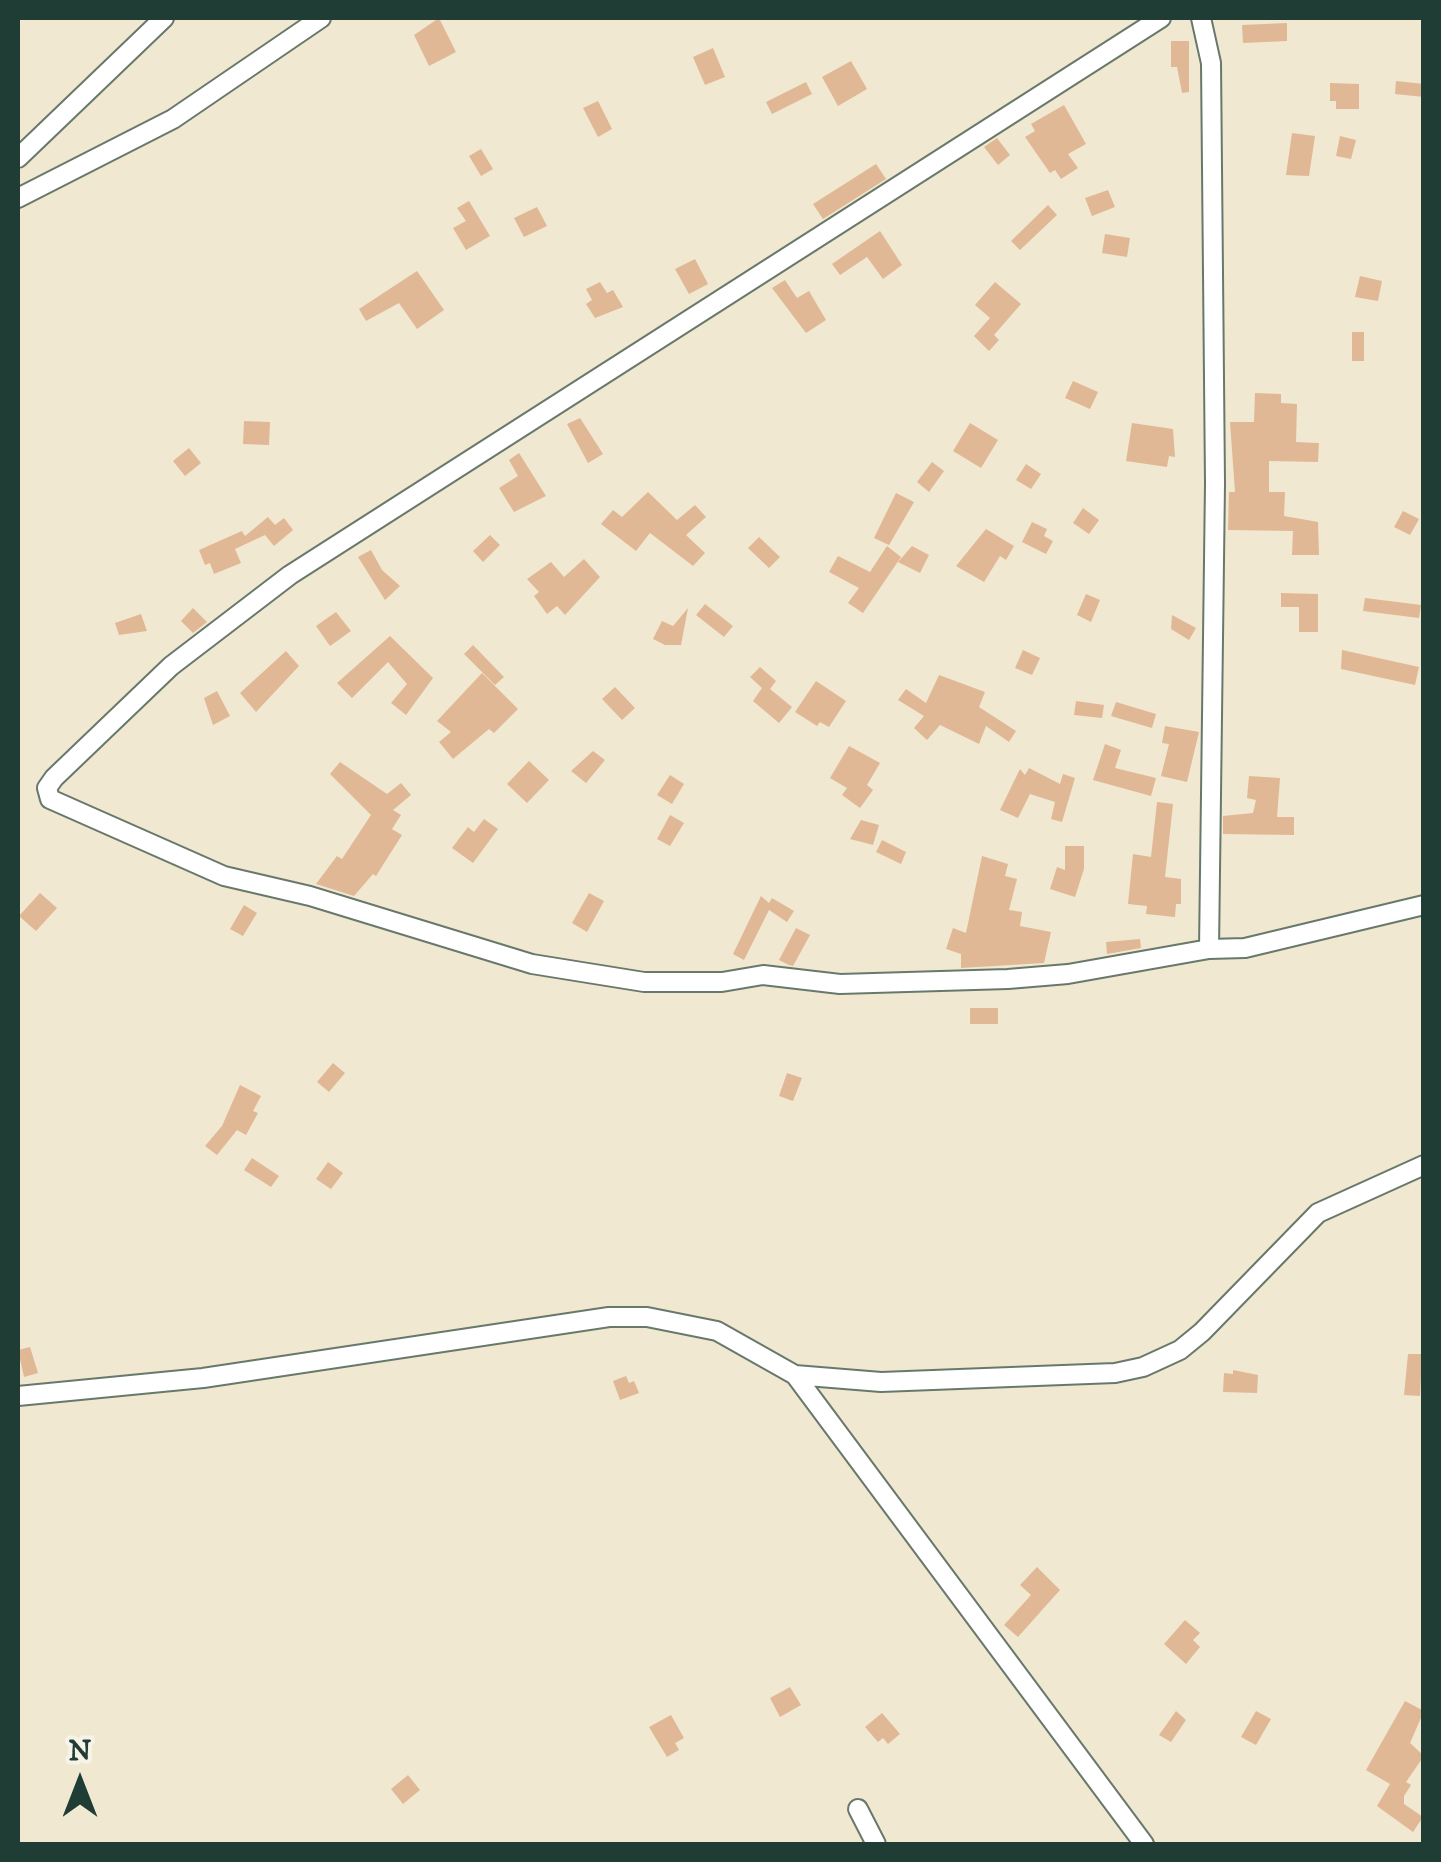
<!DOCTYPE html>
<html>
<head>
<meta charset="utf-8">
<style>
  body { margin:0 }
  #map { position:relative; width:1441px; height:1862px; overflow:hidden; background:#f0e8d0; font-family:"IM FELL DW Pica",serif }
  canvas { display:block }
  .frame { position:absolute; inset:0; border:20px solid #1f3d34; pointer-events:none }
  .north { position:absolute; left:30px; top:1732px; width:100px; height:100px; -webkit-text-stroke:8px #f7f3e8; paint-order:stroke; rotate:0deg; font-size:28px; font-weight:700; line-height:40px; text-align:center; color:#1f3d34 }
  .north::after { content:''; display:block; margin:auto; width:35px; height:45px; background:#1f3d34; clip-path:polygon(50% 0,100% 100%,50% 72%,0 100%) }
</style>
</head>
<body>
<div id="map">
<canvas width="1441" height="1862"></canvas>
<div class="frame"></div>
<div class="north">N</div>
</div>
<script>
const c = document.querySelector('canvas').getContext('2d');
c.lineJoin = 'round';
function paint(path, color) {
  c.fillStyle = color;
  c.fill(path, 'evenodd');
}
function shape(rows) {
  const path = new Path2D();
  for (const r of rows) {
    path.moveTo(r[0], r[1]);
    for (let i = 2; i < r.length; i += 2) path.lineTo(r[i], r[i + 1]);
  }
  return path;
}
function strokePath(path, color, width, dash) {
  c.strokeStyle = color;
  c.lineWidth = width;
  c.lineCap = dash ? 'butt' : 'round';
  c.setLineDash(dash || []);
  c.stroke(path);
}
paint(shape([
  [439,18,456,52,429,66,414,35],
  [1287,23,1287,41,1243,43,1242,25],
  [1171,41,1189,41,1189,92,1182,93,1177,67,1171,67],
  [713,48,725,77,705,85,693,57],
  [851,61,867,89,838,106,822,77],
  [1396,81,1424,84,1424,97,1395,94],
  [806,82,812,94,772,114,766,102],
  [1330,83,1359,84,1359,109,1336,109,1336,101,1330,101],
  [598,101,612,129,598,137,583,108],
  [1064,105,1086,144,1068,154,1078,168,1061,179,1055,170,1050,173,1025,137,1035,131,1031,124],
  [1292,133,1315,136,1309,176,1286,175],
  [1340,136,1356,140,1351,159,1336,156],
  [997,138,1010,155,998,165,984,147],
  [481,149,493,169,481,176,469,156],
  [876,164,886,179,823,219,813,204],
  [1108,190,1115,207,1092,216,1085,198],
  [469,201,490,236,466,250,453,228,466,221,457,208],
  [1048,205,1057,215,1020,250,1011,241],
  [537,207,547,226,524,237,514,218],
  [880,231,902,265,883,279,867,257,840,275,832,264],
  [1105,234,1130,238,1127,257,1102,253],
  [695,259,708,284,689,294,675,269],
  [417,271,444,310,417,329,399,303,366,321,359,309],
  [1360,276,1382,281,1378,301,1355,297],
  [785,280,797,298,809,291,826,320,806,333,772,288],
  [600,282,607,293,613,290,623,307,595,318,586,304,592,300,586,289],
  [995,282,1021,304,994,335,999,340,989,351,974,336,990,318,975,305],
  [1352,332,1364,332,1364,361,1352,361],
  [1073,381,1098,392,1090,409,1065,398],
  [1255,393,1281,394,1281,403,1297,404,1296,442,1319,443,1318,462,1269,461,1269,492,1285,492,1284,516,1318,522,1319,555,1292,555,1293,531,1228,530,1229,492,1235,492,1230,422,1254,422],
  [580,418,603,454,588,463,567,424],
  [244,421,270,422,269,445,243,444],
  [970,423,998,440,981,468,953,451],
  [1132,423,1173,429,1175,457,1169,456,1167,467,1126,461],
  [189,448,201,463,185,476,173,461],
  [519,453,546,496,514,512,499,488,518,476,509,460],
  [932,462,944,471,929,492,917,482],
  [1026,464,1041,474,1031,489,1016,480],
  [648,492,677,520,695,505,706,517,686,535,705,553,693,566,650,533,636,551,601,524,613,510,622,517],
  [896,493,914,502,889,545,874,538],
  [1083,508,1099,520,1089,534,1073,523],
  [1403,511,1419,519,1410,535,1394,527],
  [268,517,275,525,284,518,293,530,274,546,265,535,235,549,241,563,214,574,210,563,205,565,199,550,242,531,245,536],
  [1032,522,1047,529,1044,536,1053,541,1046,554,1022,542],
  [986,529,1014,546,1006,560,1000,556,984,582,956,566],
  [490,535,500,545,483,562,473,551],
  [759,537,780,557,769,568,748,548],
  [887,546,901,557,863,613,848,603,859,588,829,572,838,556,870,572],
  [912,546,929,555,920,573,898,562],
  [371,550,382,570,400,586,385,600,358,557],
  [584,559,600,577,565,615,557,606,547,614,534,596,539,592,527,579,551,562,564,577],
  [1281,593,1318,594,1318,632,1299,632,1299,607,1281,607],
  [1086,594,1100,600,1091,622,1077,615],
  [1365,598,1421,605,1419,618,1363,611],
  [705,604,733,626,724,637,696,615],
  [193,608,207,622,193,633,181,621],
  [688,608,681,645,665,645,653,639,662,621,673,626],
  [336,612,351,631,330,646,316,626],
  [141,614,147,631,119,635,115,623],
  [1172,615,1196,628,1189,640,1171,629],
  [390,636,433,678,406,715,391,703,407,684,388,662,352,698,337,683],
  [473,645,504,677,495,685,464,654],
  [1023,650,1040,658,1032,675,1015,668],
  [1342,650,1419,667,1415,685,1341,669],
  [286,651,299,666,256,712,240,693],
  [760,667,776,681,770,689,792,707,779,723,753,701,762,688,750,677],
  [482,673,518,709,494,733,489,729,453,759,439,742,451,732,437,721],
  [939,675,985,692,979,707,1016,731,1009,742,986,726,979,744,940,725,927,740,914,728,924,716,898,700,906,689,926,703],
  [816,681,846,701,829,727,820,722,817,726,795,712],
  [615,687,635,708,622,720,602,699],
  [217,691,230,716,213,725,204,698],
  [1076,701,1104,705,1102,718,1074,715],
  [1116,702,1156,714,1152,728,1111,716],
  [1165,726,1199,732,1187,782,1161,776,1169,744,1162,743],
  [1105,744,1121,750,1115,768,1156,778,1151,796,1093,780],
  [849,746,880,763,867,785,873,790,860,808,842,795,847,788,830,778],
  [593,751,605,760,586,783,571,771],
  [529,761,549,780,527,803,507,784],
  [340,762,387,794,401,783,411,795,393,810,401,815,392,829,402,835,376,876,373,874,354,896,316,884,337,856,342,859,371,815,330,774],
  [1029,768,1060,784,1063,774,1075,778,1062,822,1051,819,1055,802,1030,794,1018,818,1000,810,1020,769,1025,775],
  [670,775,684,784,672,804,657,795],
  [1249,776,1280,778,1277,817,1294,817,1294,835,1223,834,1223,816,1253,813,1256,800,1247,798],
  [1157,802,1173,804,1165,877,1181,879,1181,904,1176,904,1175,917,1146,914,1147,906,1128,904,1133,854,1151,857],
  [670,815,684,823,670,846,657,839],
  [484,819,498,829,473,863,452,848,468,827,474,832],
  [861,820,879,825,873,845,850,839],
  [882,840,906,852,901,864,876,852],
  [1065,846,1084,846,1084,869,1075,897,1050,889,1057,867,1065,870],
  [982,856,1008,864,1005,876,1017,879,1009,910,1022,912,1020,926,1051,932,1044,963,961,968,961,954,946,949,953,928,966,933],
  [40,893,57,908,36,931,19,916],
  [589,893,604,901,587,932,572,923],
  [761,896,769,903,772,898,794,911,787,922,769,910,744,960,733,954],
  [244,905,257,913,243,936,230,929],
  [796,928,810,935,793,966,789,965,779,960],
  [1140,939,1141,948,1107,954,1106,942],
  [970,1008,998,1008,998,1024,970,1024],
  [333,1063,345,1073,329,1092,317,1082],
  [787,1073,802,1078,793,1101,779,1096],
  [240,1085,261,1096,253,1111,258,1113,246,1135,237,1130,217,1155,205,1146,222,1126],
  [252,1158,279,1176,271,1187,244,1170],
  [328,1162,343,1173,331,1189,316,1179],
  [30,1347,38,1373,24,1377,18,1350],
  [1408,1354,1422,1354,1420,1396,1404,1395],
  [1233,1370,1258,1375,1257,1393,1223,1392,1224,1373,1233,1374],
  [626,1376,629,1383,634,1381,639,1393,620,1400,613,1381],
  [1037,1567,1060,1590,1018,1637,1004,1625,1031,1595,1020,1585],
  [1185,1620,1200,1633,1193,1640,1200,1647,1186,1664,1164,1644],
  [790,1687,801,1705,780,1717,770,1698],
  [1405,1701,1424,1711,1410,1743,1424,1756,1406,1782,1411,1785,1404,1796,1404,1804,1423,1817,1413,1832,1377,1806,1390,1784,1366,1770],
  [1176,1711,1186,1720,1171,1742,1159,1735],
  [1256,1711,1271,1719,1256,1745,1241,1737],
  [882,1713,900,1734,888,1744,883,1738,878,1742,865,1727],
  [671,1715,684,1738,675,1743,679,1750,667,1757,649,1727],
  [408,1775,420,1790,403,1804,391,1789]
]), '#e1b895');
const minor = shape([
  [1161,18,290,575,171,666,54,778,47,788,50,799,224,876,310,896,532,964,644,982,722,982,763,975,840,984,1008,979,1068,974,1209,949,1215,483,1211,63,1201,18],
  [18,158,164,18],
  [18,198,173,119,321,18],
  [1209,949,1245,948,1424,905],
  [795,1375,881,1382,1115,1373,1143,1367,1180,1350,1202,1332,1318,1213,1424,1165],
  [18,1396,203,1378,609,1317,647,1317,717,1331,795,1375,1144,1844],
  [858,1809,876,1844]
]);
strokePath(minor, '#68796b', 22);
strokePath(minor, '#fff', 18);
</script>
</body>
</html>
